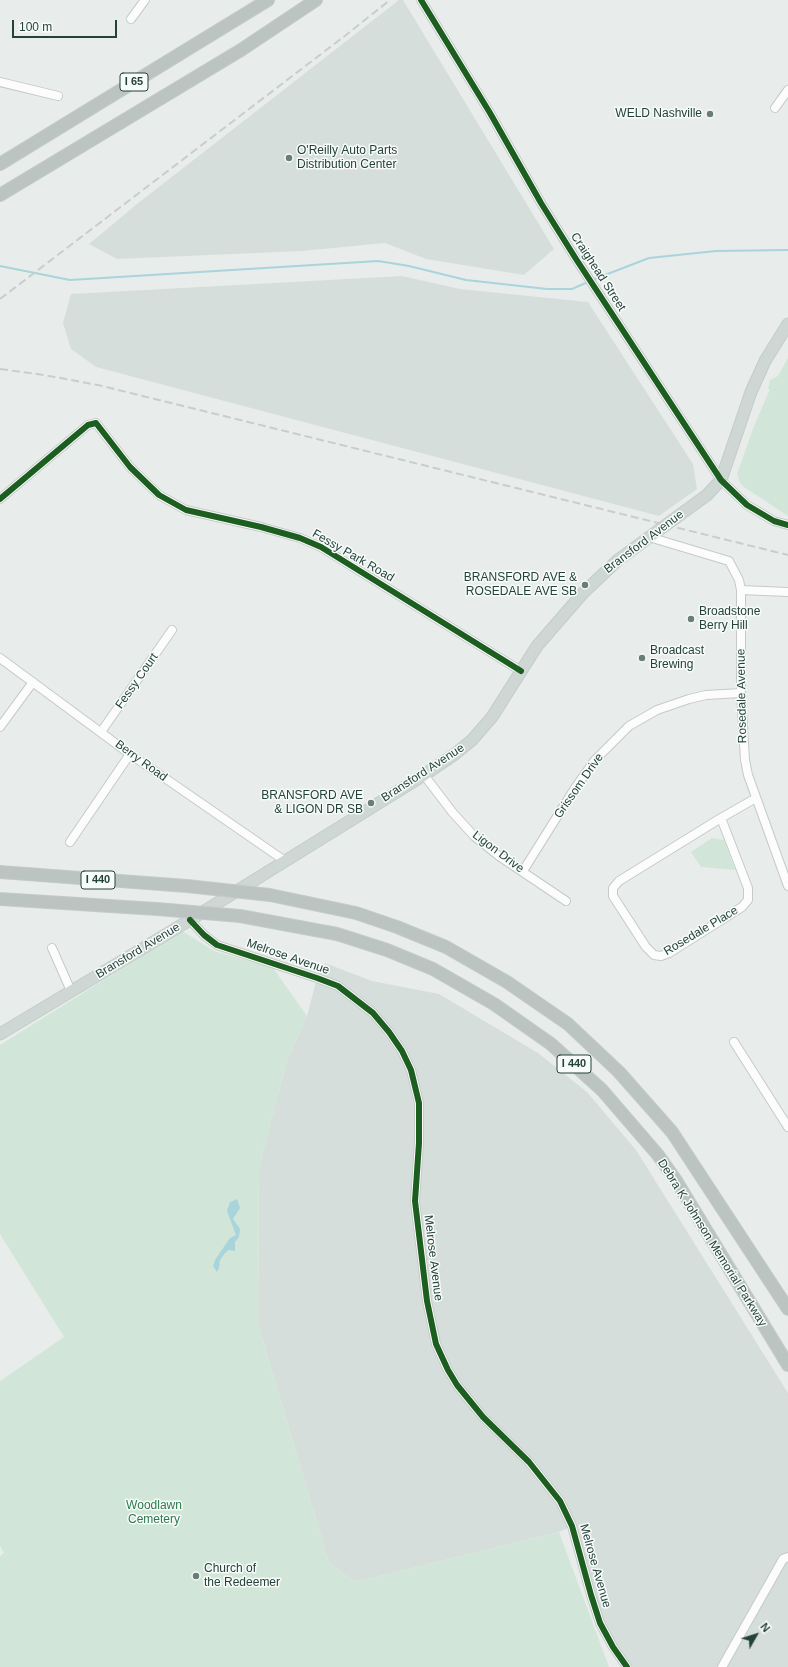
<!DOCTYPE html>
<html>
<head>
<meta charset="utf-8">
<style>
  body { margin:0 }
  #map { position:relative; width:788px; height:1667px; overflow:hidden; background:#e8edeb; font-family:Helvetica,sans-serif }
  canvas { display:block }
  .north { position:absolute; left:736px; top:1615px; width:40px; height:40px; -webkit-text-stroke:3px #f7fbf9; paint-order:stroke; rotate:51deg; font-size:11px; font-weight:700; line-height:16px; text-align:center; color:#24423a }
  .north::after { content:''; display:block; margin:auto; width:14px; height:18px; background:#24423a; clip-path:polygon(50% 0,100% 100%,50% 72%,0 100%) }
  .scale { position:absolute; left:12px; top:20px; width:105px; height:18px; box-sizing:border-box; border:2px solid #24423a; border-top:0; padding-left:5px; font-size:12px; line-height:14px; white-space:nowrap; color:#24423a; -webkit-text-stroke:3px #f7fbf9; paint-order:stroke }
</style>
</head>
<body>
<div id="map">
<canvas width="788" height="1667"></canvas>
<div class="north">N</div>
<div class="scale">100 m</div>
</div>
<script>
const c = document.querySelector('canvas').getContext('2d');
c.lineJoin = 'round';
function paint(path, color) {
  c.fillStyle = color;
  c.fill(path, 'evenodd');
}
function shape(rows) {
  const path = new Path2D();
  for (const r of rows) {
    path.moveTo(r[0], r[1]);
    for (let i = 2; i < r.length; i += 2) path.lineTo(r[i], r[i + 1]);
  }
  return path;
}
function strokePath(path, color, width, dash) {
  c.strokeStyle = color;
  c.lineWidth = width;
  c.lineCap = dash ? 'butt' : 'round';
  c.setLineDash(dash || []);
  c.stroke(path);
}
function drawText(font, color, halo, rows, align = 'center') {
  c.font = font + ' Helvetica,sans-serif';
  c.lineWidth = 3;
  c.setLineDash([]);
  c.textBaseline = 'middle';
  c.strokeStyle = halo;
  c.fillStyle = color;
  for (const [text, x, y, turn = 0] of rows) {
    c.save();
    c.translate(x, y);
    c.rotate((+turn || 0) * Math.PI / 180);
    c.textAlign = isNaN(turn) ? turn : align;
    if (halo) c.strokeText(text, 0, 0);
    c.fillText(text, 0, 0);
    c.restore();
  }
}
paint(shape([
  [399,0,403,0,554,249,524,275,426,259,385,243,302,251,117,259,89,244,137,204],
  [402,276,460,289,588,302,693,464,697,489,659,516,96,367,71,349,63,323,71,294],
  [325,963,372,981,439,994,538,1053,587,1092,636,1150,788,1393,788,1667,627,1667,610,1642,572,1526,559,1532,355,1582,329,1563,258,1324,259,1168,287,1060,307,1016,317,978]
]), '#d6dedb');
paint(shape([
  [788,358,788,516,744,487,740,483,737,474,754,426,770,389,768,389,770,380,778,376],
  [712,838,724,840,735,870,701,867,691,852],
  [182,931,214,951,273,968,307,1016,287,1060,259,1168,258,1324,329,1563,355,1582,559,1532,609,1667,0,1667,0,1556,4,1553,0,1546,0,1381,64,1337,0,1234,0,1045]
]), '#d1e6d8');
paint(shape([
  [237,1199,240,1208,233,1219,240,1229,239,1237,235,1242,235,1251,229,1250,225,1253,220,1260,219,1268,217,1272,213,1266,215,1260,230,1238,236,1235,227,1211,230,1202]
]), '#a9d4db');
strokePath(shape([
  [0,266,70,280,378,261,409,266,466,280,547,289,572,289,588,282],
  [592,280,649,258,716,251,788,250]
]), '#a9d4db', 2);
const minor = shape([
  [421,0,490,113,541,203,576,259,721,480,747,505,774,521,788,525],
  [131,19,145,0],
  [0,82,58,96],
  [775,108,788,90],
  [0,499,88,425,96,423,130,467,159,495,186,510,261,527,300,538,321,547,521,671],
  [649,537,729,561,739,580,741,590,741,693,745,760,748,775,788,886],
  [741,590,788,592],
  [0,658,130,754,285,861],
  [0,727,33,682],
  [101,732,172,630],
  [424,775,453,813,474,836,499,856,566,901],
  [721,818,748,888,748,900,742,907,669,953,661,956,654,955,646,947,613,896,613,888,619,881,721,818],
  [721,818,756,798],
  [70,842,130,754],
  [523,871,575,788,595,760,629,726,657,710,689,699,706,695,741,693],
  [190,920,204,935,217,945,317,978,338,986,373,1013,389,1032,402,1051,411,1070,419,1103,419,1143,415,1201,427,1301,436,1344,448,1370,457,1385,483,1417,529,1462,560,1501,572,1526,591,1595,600,1623,613,1647,627,1667],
  [52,948,71,991],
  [734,1042,788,1127],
  [722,1667,774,1575,783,1559,788,1557]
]);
const major = shape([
  [0,1034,190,920,424,775,455,754,472,740,492,717,537,646,583,593,618,560,707,495,721,480,751,392,765,361,788,324]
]);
const highway = shape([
  [0,164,268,0],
  [0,195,241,50,316,0],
  [0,872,187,886],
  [270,895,356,913,397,927,446,947,507,982,568,1024,619,1072,672,1132,788,1309],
  [0,899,157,909],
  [240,916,337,934,387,950,433,969,494,1004,551,1044,602,1090,658,1155,675,1179,788,1365]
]);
strokePath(minor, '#c5cac8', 10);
strokePath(major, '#c3ccc9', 13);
strokePath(highway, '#c3ccc9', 14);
strokePath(minor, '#fcfcfc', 8);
strokePath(major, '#cfd7d5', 11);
strokePath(highway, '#bcc4c2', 12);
strokePath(shape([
  [0,299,346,35,390,0],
  [0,369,44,375,98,385,788,555]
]), '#c9cdcc', 2, [8, 4]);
const highwayBridge = shape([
  [187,886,270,895],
  [157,909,240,916]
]);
strokePath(highwayBridge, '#c3ccc9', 14, []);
strokePath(highwayBridge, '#bcc4c2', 12);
strokePath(shape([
  [421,0,490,113,541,203,576,259,721,480,747,505,774,521,788,525],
  [0,499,88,425,96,423,130,467,159,495,186,510,261,527,300,538,321,547,521,671],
  [190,920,204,935,217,945,317,978,338,986,373,1013,389,1032,402,1051,411,1070,419,1103,419,1143,415,1201,427,1301,436,1344,448,1370,457,1385,483,1417,529,1462,560,1501,572,1526,591,1595,600,1623,613,1647,627,1667]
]), '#1b5e20', 6);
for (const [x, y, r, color] of [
  [710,114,4,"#697e78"],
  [289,158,4,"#697e78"],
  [585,585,4,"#697e78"],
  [691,619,4,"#697e78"],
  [642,658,4,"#697e78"],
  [371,803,4,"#697e78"],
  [196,1576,4,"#697e78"]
]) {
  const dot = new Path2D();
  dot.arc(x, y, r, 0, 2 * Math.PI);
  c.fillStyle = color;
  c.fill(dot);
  strokePath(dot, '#f7fbf9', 1.5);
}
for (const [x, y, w] of [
  [134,82,28],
  [98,880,34],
  [574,1064,34]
]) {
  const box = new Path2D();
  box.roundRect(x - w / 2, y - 9, w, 18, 3);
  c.fillStyle = '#f7fbf9';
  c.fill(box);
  strokePath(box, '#24423a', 1);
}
drawText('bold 11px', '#24423a', null, [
  ["I 65",134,82],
  ["I 440",98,880],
  ["I 440",574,1064]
]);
drawText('12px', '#24423a', '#f7fbf9', [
  ["WELD Nashville",702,114,"right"],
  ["O'Reilly Auto Parts",297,151],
  ["Distribution Center",297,165],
  ["BRANSFORD AVE &",577,578,"right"],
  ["ROSEDALE AVE SB",577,592,"right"],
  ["Broadstone",699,612],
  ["Berry Hill",699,626],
  ["Broadcast",650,651],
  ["Brewing",650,665],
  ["BRANSFORD AVE",363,796,"right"],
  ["& LIGON DR SB",363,810,"right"],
  ["Church of",204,1569],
  ["the Redeemer",204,1583]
], 'left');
drawText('12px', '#24423a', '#f7fbf9', [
  ["Craighead Street",598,272,57],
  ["Bransford Avenue",644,542,-37],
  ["Fessy Park Road",353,556,30],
  ["Fessy Court",137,681,-55],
  ["Rosedale Avenue",742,696,-91],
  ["Berry Road",141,761,36],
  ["Bransford Avenue",423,773,-33],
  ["Grissom Drive",579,786,-55],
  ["Ligon Drive",498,852,37],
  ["Rosedale Place",701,931,-31],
  ["Bransford Avenue",138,951,-31],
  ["Melrose Avenue",288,957,19],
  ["Debra K Johnson Memorial Parkway",712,1243,58],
  ["Melrose Avenue",433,1258,83],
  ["Melrose Avenue",595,1566,74]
]);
drawText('12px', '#2d7a4b', '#f7fbf9', [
  ["Woodlawn",154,1506],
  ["Cemetery",154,1520]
]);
</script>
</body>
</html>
